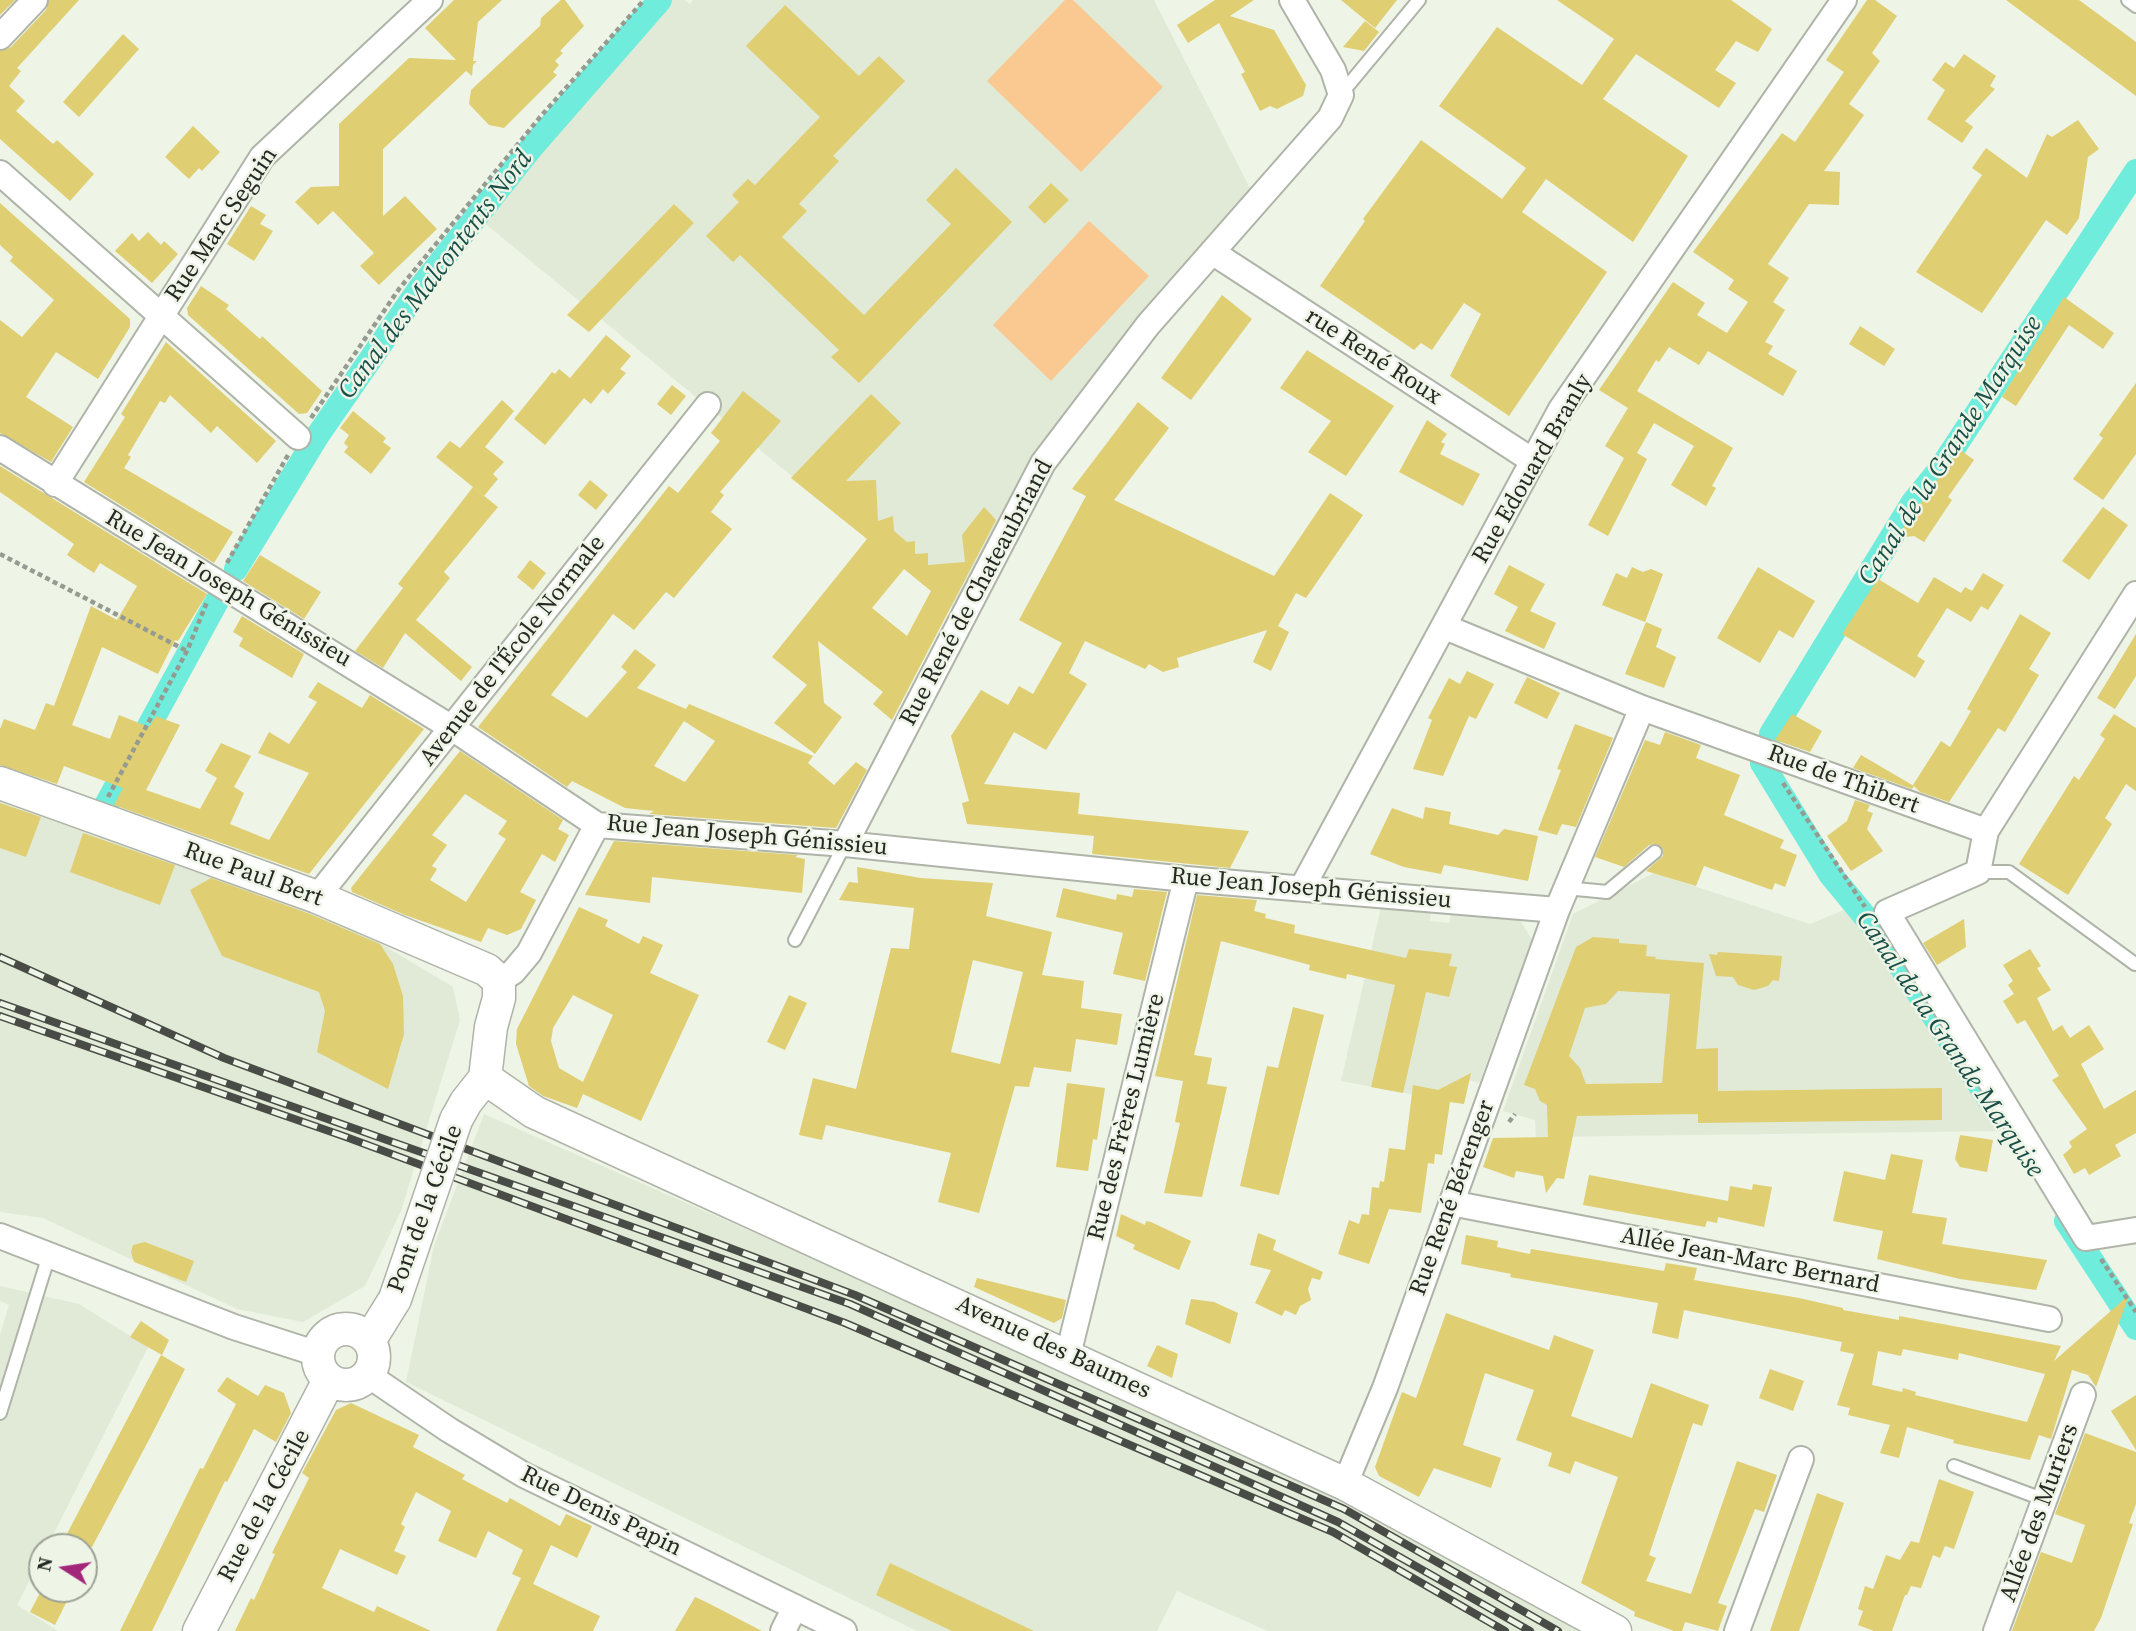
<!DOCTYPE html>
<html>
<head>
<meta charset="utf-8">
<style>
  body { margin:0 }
  #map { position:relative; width:2136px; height:1631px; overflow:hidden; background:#eef4e6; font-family:"Source Serif 4",serif }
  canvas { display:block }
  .north { position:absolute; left:28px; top:1533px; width:70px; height:70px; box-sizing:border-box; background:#eef4e6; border:2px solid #9ea298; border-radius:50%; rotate:282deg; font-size:19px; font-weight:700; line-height:28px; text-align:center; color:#262823 }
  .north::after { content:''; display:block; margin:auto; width:24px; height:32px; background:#a2277b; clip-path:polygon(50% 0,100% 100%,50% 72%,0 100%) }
</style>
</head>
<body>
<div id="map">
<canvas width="2136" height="1631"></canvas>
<div class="north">N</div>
</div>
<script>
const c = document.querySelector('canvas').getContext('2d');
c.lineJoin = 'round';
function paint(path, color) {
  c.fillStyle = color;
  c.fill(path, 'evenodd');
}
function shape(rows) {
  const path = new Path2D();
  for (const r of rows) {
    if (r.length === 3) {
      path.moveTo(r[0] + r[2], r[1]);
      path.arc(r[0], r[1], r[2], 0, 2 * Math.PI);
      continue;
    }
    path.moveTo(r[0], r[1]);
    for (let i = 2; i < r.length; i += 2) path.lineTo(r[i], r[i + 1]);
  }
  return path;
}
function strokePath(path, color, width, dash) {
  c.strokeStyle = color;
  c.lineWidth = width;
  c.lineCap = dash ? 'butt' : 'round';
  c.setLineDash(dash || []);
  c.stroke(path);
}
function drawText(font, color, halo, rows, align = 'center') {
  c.font = font + ' "Source Serif 4",serif';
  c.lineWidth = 5;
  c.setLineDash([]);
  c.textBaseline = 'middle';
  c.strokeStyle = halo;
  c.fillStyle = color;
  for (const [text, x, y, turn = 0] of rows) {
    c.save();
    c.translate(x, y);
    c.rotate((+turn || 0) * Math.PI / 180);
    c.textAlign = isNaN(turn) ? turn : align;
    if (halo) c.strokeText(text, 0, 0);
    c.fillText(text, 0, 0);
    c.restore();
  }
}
paint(shape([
  [660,0,685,0,690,4,693,0,1154,0,1257,202,1043,463,963,617,476,216,531,148],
  [1051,183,1069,200,1046,224,1028,206],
  [674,204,694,223,614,306,594,287],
  [0,798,313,909,378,942,453,987,460,1020,401,1211,365,1286,303,1322,237,1309,43,1218,0,1212],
  [1654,873,1810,924,1851,907,2005,1131,1536,1137,1535,1120,1503,1111,1573,914],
  [1381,907,1431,912,1430,921,1449,923,1451,914,1520,920,1532,940,1479,1083,1469,1080,1464,1104,1341,1081],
  [484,1114,1369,1503,1588,1631,1268,1631,1177,1591,1157,1631,917,1631,406,1382,434,1246],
  [0,1286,79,1304,148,1347,47,1547,42,1547,42,1556,17,1605,58,1631,0,1631,0,1335,9,1305,0,1301]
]), '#e1ead6');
paint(shape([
  [1065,0,1073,0,1163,87,1081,172,987,81],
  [1089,221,1149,276,1051,381,993,325]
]), '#fac991');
strokePath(shape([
  [236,569,318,435,419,289,531,148,660,0],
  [1771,734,1913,502,1940,469,2136,171],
  [1762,763,1830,874,1877,931,1991,1102],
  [106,805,217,601],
  [2066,1221,2136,1328]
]), '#6fecdc', 24);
paint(shape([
  [0,0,15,0,0,15],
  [49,0,79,0,17,68,21,71,9,86,25,101,16,111,53,144,57,140,94,174,70,201,0,139,0,51,11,47,46,10],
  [454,0,502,0,478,22,473,61,477,61,473,65,472,76,466,71,383,149,383,216,405,196,437,229,379,285,360,266,374,253,333,211,318,225,295,202,311,187,339,186,339,124,409,58,456,60,425,28],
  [561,0,565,0,584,26,560,51,563,53,555,61,559,65,553,72,557,75,504,128,489,125,469,104,471,90,540,26,541,18],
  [1215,0,1254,0,1230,16,1274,30,1306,85,1303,96,1277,109,1270,106,1260,111,1241,74,1245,72,1219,23,1188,43,1177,25],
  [1341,0,1397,0,1375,28],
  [1557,0,1731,0,1772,29,1758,52,1736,41,1715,70,1736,83,1719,108,1636,54,1603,99,1688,156,1633,242,1546,179,1522,212,1607,272,1509,416,1450,376,1481,314,1464,303,1432,350,1421,343,1414,350,1320,286,1365,221,1363,219,1421,140,1502,199,1526,168,1439,106,1497,27,1582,85,1614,39],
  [1867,0,1875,0,1897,16,1872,53,1880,61,1849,104,1864,115,1824,171,1840,172,1839,205,1809,204,1768,264,1789,278,1773,302,1785,310,1765,342,1773,346,1768,354,1797,371,1783,396,1708,351,1699,365,1669,347,1659,362,1656,360,1637,391,1733,448,1712,486,1716,488,1706,506,1671,485,1694,446,1654,423,1637,453,1647,459,1608,536,1588,525,1624,458,1605,446,1628,408,1599,390,1673,282,1705,303,1697,315,1727,333,1748,302,1728,289,1734,280,1693,252,1782,133,1795,142,1844,72,1826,60],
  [2006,0,2079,0,2124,33,2136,42,2136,96],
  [785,5,859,76,879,56,905,81,833,156,839,161,799,204,807,211,782,237,864,315,951,224,926,200,956,168,1012,222,859,383,831,357,839,350,740,255,733,262,706,236,739,202,732,195,748,179,755,185,820,117,746,46],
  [1365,21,1379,32,1364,51,1343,47],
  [123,34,139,49,79,117,63,102],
  [1964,54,1996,76,1990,86,1995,89,1965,121,1973,127,1962,143,1927,119,1945,90,1932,80,1945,62,1954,68],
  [2078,120,2099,149,2088,157,2079,218,2067,235,2046,220,1982,313,1916,272,1982,175,1972,168,1986,148,2027,178,2047,134,2052,137],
  [193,126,220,152,202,171,199,168,189,179,165,157],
  [1051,183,1069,200,1045,224,1028,207],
  [0,203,130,319,130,327,98,379,56,352,26,397,73,427,51,462,0,433,0,320,22,337,54,300,10,261,13,257,0,245],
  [674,204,694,223,589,332,567,315],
  [251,206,266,215,260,224,273,231,254,261,227,244],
  [148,232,161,245,164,241,178,254,152,283,115,251,132,233,139,241],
  [201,286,229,305,226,309,260,339,262,336,322,391,307,413,299,414,188,315,187,308],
  [1222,295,1252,319,1191,400,1161,378],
  [2064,297,2114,333,2103,349,2069,325,2016,406,2002,397],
  [1860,326,1895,349,1884,366,1849,344],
  [606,335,631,356,620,369,626,373,608,394,603,389,591,404,584,398,545,445,514,419,552,372,555,374,559,369,570,378],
  [166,342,276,441,257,463,217,426,211,433,170,395,165,403,160,401,128,455,131,457,124,468,233,532,214,563,84,482,125,417,121,414],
  [1307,350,1394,406,1346,476,1308,452,1331,421,1280,388],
  [2136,383,2136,454,2103,500,2073,479,2103,438,2099,435],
  [672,385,686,396,671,415,657,404],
  [743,391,781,421,720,492,724,495,711,512,732,529,674,598,666,592,634,630,613,614,551,695,587,718,627,672,621,667,635,649,656,665,637,688,686,709,689,704,813,756,808,763,834,785,856,762,867,770,836,828,649,814,654,811,625,808,572,781,567,787,478,727,669,486,678,493,720,441,711,433],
  [684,721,715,741,685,782,654,766],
  [871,394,901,423,846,481,876,480,878,521,893,516,894,531,907,542,915,541,915,554,928,553,928,565,965,562,962,535,984,507,996,520,892,720,873,704,883,692,818,641,824,703,842,717,815,754,774,723,807,685,772,657,867,539,791,478],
  [904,569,931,591,907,636,872,608],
  [502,400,514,411,485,447,504,462,493,474,498,479,484,496,436,457,450,441,460,448],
  [1138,402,1169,428,1114,500,1274,576,1330,493,1363,515,1306,598,1296,593,1278,626,1289,632,1271,671,1253,662,1267,630,1177,658,1179,667,1163,672,1149,664,1145,669,1085,641,1069,673,1087,684,1046,750,1014,732,984,784,1080,793,1078,814,1249,831,1230,868,1092,854,1094,836,967,824,962,803,969,801,951,736,981,690,1008,705,1019,686,1033,694,1062,643,1019,620,1086,496,1072,489],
  [353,411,386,438,383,442,391,448,371,474,344,452,348,447,344,443,349,435,340,428],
  [1427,420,1447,434,1441,442,1445,444,1440,454,1480,474,1463,506,1399,472],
  [1959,449,1974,460,1948,497,1952,500,1924,542,1914,536,1896,538],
  [0,466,207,594,178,641,175,640,158,674,102,647,72,725,110,739,119,715,149,727,156,716,180,725,146,790,200,809,217,778,205,771,221,743,251,756,234,787,244,793,230,824,269,840,309,773,258,753,269,732,289,744,317,702,308,697,318,682,362,708,370,695,424,729,309,874,114,805,123,788,64,766,57,784,0,765,0,729,4,719,35,730,46,703,54,706,91,606,117,620,137,586,100,563,94,573,67,555,74,544,0,492],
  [590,480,608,495,596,510,578,495],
  [473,487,498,507,444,572,450,578,416,620,472,667,461,681,405,633,383,668,355,651,403,588,398,584],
  [2103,507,2128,525,2089,580,2062,561],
  [260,555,321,592,304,619,243,581],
  [530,560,546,573,533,590,517,577],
  [1509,565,1545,584,1530,611,1556,623,1544,649,1505,631,1518,607,1494,594],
  [1632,567,1643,572,1651,569,1663,574,1645,622,1602,605,1616,573,1627,578],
  [1758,567,1815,601,1793,638,1779,630,1760,663,1717,638],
  [1983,573,2004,585,1988,610,1981,606,1971,622,1947,608,1917,656,1925,661,1915,678,1842,634,1878,579,1918,603,1934,577,1961,593,1965,587,1972,591],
  [2020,614,2051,633,2029,669,2039,675,2005,732,1998,728,1949,802,1920,792,1913,785,1941,741,1950,747,1971,711,1967,709],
  [242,616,304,654,292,678,239,646,243,638,233,632],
  [1646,622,1662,629,1656,647,1676,657,1664,688,1625,674],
  [2136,634,2136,676,2115,709,2097,698],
  [1467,671,1494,684,1476,719,1469,716,1443,776,1413,769,1432,720,1428,718,1449,678,1460,684],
  [1527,677,1560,693,1547,719,1514,703],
  [1792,714,1822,731,1810,752,1775,740],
  [2114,714,2136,728,2136,791,2126,784,2105,818,2112,824,2068,895,2019,864,2074,776,2079,780,2105,739,2100,735],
  [1575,724,1613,738,1576,827,1562,824,1557,835,1538,830,1561,770,1557,769],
  [1665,732,1701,745,1696,758,1740,775,1724,815,1784,840,1780,848,1797,855,1785,887,1775,883,1772,890,1704,866,1696,886,1646,871,1663,856,1663,850,1657,844,1649,845,1624,867,1595,857,1645,740,1660,745],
  [460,751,563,820,558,829,569,835,555,862,542,854,520,892,536,900,521,929,507,935,488,928,481,942,405,915,352,892,351,888],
  [465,794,507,821,498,834,506,839,466,902,430,880,437,869,432,866,447,845,432,835],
  [1861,755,1914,786,1912,789,1853,768],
  [1855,800,1870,805,1867,811,1873,813,1867,829,1883,851,1851,871,1827,836,1847,821],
  [0,803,41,817,26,857,0,848],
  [1425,807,1451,812,1449,824,1498,835,1504,829,1538,836,1528,881,1444,865,1441,874,1404,867,1370,854,1392,808,1423,819],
  [83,833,175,865,160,905,70,872],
  [614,841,798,855,795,857,805,859,802,893,652,877,650,903,585,895],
  [857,867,921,878,993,883,986,916,1052,932,1042,975,1084,981,1081,1008,1122,1014,1117,1045,1076,1039,1071,1072,1034,1067,1029,1087,1015,1086,979,1213,938,1202,951,1153,826,1125,822,1140,799,1135,813,1078,856,1089,891,948,909,949,914,908,839,900,849,882,858,883],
  [973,960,1023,972,1000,1064,951,1052],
  [211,878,310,914,380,944,393,964,403,996,404,1034,388,1089,317,1052,325,1011,319,992,222,956,190,890],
  [1063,888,1116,900,1117,894,1132,897,1134,889,1167,892,1145,981,1113,974,1123,933,1056,917],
  [1197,895,1257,900,1254,911,1266,914,1265,918,1295,925,1294,933,1406,958,1409,949,1452,954,1449,966,1457,967,1449,997,1426,992,1403,1093,1371,1087,1395,985,1347,974,1346,979,1309,970,1310,965,1221,941,1194,1055,1212,1058,1207,1084,1227,1087,1202,1197,1164,1193,1180,1123,1175,1122,1183,1081,1155,1076],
  [579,907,608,920,605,926,639,944,643,936,663,945,650,973,699,995,641,1121,583,1094,577,1108,543,1096,529,1086,516,1044,517,1029],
  [573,995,613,1015,583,1082,559,1068,551,1041,553,1028],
  [1964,919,1966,947,1937,965,1923,943],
  [1593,937,1619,939,1619,943,1647,945,1646,956,1656,957,1655,959,1704,963,1696,1049,1718,1048,1718,1091,1942,1088,1942,1120,1698,1123,1698,1114,1577,1116,1564,1179,1557,1178,1546,1193,1543,1176,1516,1171,1514,1178,1483,1167,1493,1138,1548,1137,1547,1105,1540,1101,1535,1089,1524,1085,1576,947],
  [1618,991,1670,994,1662,1083,1586,1084,1580,1068,1569,1056,1585,1008,1606,1004],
  [2030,949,2041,966,2037,968,2051,990,2037,998,2053,1031,2062,1025,2070,1038,2089,1025,2104,1049,2081,1064,2104,1109,2136,1090,2136,1133,2115,1145,2121,1156,2089,1175,2085,1168,2074,1174,2063,1155,2072,1147,2069,1142,2087,1129,2052,1080,2059,1076,2025,1020,2017,1024,2003,1001,2014,994,2008,985,2013,981,2003,965],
  [1718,952,1782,956,1779,981,1773,980,1768,986,1754,990,1738,985,1733,977,1716,976,1709,954,1717,955],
  [789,995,807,1003,785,1050,767,1042],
  [1293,1007,1324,1015,1279,1195,1240,1186,1267,1066,1278,1068],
  [1471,1073,1464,1104,1450,1102,1442,1155,1435,1154,1434,1164,1428,1163,1421,1213,1389,1209,1369,1264,1338,1254,1349,1220,1359,1224,1362,1214,1369,1215,1372,1187,1379,1188,1380,1181,1384,1182,1389,1148,1405,1150,1413,1085,1438,1090],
  [1067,1083,1105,1088,1097,1140,1093,1139,1088,1171,1056,1167],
  [1960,1135,1993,1140,1987,1172,1960,1167,1955,1159],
  [1891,1154,1923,1160,1912,1213,1947,1218,1942,1244,2047,1260,2036,1290,1960,1279,1877,1259,1883,1231,1833,1221,1844,1171,1885,1180],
  [1589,1175,1728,1201,1730,1186,1752,1190,1753,1184,1772,1187,1764,1227,1718,1217,1717,1223,1707,1221,1705,1227,1583,1205],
  [1121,1214,1145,1225,1146,1221,1151,1222,1191,1241,1179,1270,1133,1249,1135,1245,1116,1236],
  [1258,1233,1276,1240,1273,1250,1323,1272,1320,1280,1312,1278,1308,1289,1311,1300,1300,1306,1296,1315,1285,1310,1282,1316,1255,1303,1271,1270,1250,1265],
  [1466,1235,1498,1241,1497,1247,1530,1254,1531,1249,1664,1271,1666,1263,1697,1268,1694,1280,1799,1298,1843,1308,1843,1310,1899,1320,1899,1316,2061,1346,2054,1361,2129,1295,2096,1387,2088,1375,2072,1370,2051,1439,2039,1435,2030,1460,1953,1443,1954,1440,1907,1427,1899,1458,1880,1453,1890,1425,1848,1415,1850,1408,1837,1405,1854,1354,1840,1351,1842,1342,1684,1310,1678,1339,1652,1333,1658,1303,1510,1277,1511,1274,1461,1264],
  [1903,1349,1958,1360,1959,1353,2045,1374,2027,1422,1915,1395,1916,1392,1903,1388,1902,1392,1872,1385,1878,1351,1901,1356],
  [145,1242,194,1261,186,1282,134,1262,131,1252,133,1245],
  [977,1278,1066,1300,1062,1318,1054,1323,974,1287],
  [1191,1299,1214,1302,1238,1313,1230,1344,1185,1324],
  [1446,1313,1549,1350,1554,1335,1594,1350,1571,1416,1632,1438,1651,1383,1709,1405,1702,1426,1693,1423,1649,1555,1656,1558,1646,1581,1691,1594,1737,1461,1777,1475,1764,1512,1755,1509,1718,1603,1727,1606,1718,1631,1685,1622,1682,1631,1674,1631,1634,1616,1635,1612,1581,1583,1618,1477,1575,1461,1570,1474,1548,1466,1552,1453,1516,1440,1534,1390,1485,1373,1463,1445,1501,1458,1491,1488,1434,1468,1419,1497,1379,1476,1375,1467,1402,1392,1416,1398],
  [141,1321,169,1340,162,1355,130,1337],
  [1157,1345,1178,1354,1172,1378,1147,1366],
  [161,1355,185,1369,152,1434,92,1547,60,1547],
  [1770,1369,1804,1381,1793,1411,1759,1398],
  [227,1377,258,1396,265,1385,284,1393,291,1413,276,1442,254,1429,227,1482,225,1481,152,1631,120,1631,200,1468,203,1469,236,1404,217,1391],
  [2136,1395,2136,1450,2111,1411],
  [351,1403,419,1435,413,1447,465,1475,462,1479,507,1503,510,1498,560,1526,566,1514,592,1526,577,1558,551,1545,533,1584,531,1583,600,1616,593,1631,496,1631,521,1578,512,1574,523,1550,488,1531,476,1558,438,1541,451,1511,416,1492,401,1524,405,1527,394,1551,406,1556,397,1575,340,1549,322,1588,374,1612,377,1606,431,1631,235,1631,251,1598,254,1600,275,1554,272,1553,309,1478,302,1473,336,1410],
  [2085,1433,2136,1452,2136,1504,2129,1523,2133,1524,2101,1618,2094,1631,2012,1631,2041,1552,2072,1563,2085,1525,2055,1514],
  [1939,1479,1974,1492,1954,1549,1945,1546,1940,1558,1933,1555,1921,1588,1911,1586,1907,1595,1905,1595,1892,1631,1874,1631,1858,1625,1863,1611,1858,1609,1865,1586,1873,1589,1886,1555,1900,1560,1911,1541,1919,1543],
  [1817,1493,1844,1503,1799,1631,1770,1631],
  [890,1563,1034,1631,952,1631,876,1595],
  [42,1589,73,1589,55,1625,30,1612],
  [695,1597,706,1602,762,1631,675,1631]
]), '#e0ce72');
const service = shape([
  [2128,0,2136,6],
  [1341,94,1419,0],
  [1978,872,2009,872,2135,964],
  [1566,888,1607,892,1655,852],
  [795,940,845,844],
  [0,1413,49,1255],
  [1954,1466,2045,1500]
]);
const minor = shape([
  [0,37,35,0],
  [0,173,298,437],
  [1212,252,1533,461],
  [0,448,452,728,597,825,845,844,1186,879,1557,910],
  [55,484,262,157,430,0],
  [1445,627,1642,708,1986,831,2136,594],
  [1986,831,1978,872,1887,912,2086,1238,2136,1230],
  [845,844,1043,463,1148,325,1330,118,1341,95,1333,70,1292,0],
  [1302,888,1561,409,1844,0],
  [317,897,708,405],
  [499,981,513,972,529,953,597,825],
  [1451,1203,2049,1319],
  [0,1236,234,1327,318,1354],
  [1068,1355,1186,879],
  [368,1375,449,1430,524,1475,844,1631],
  [1345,1484,1385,1388,1557,910,1642,708],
  [783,1631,795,1607],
  [1737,1631,1801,1459],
  [1996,1631,2083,1395]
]);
const tertiary = shape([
  [0,783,317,897,487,970,499,981,499,998,491,1027,485,1078],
  [485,1078,534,1112,1345,1484,1615,1631],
  [456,1120,466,1102,485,1078],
  [346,1357,28],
  [369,1341,395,1299],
  [199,1631,329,1380]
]);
strokePath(service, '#afb4a8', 16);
strokePath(minor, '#afb4a8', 28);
strokePath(tertiary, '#afb4a8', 35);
strokePath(shape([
  [311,418,399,289,541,116,644,0],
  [0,554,187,651],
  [227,563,288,455],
  [1783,783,1865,907],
  [108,797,187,651,207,602],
  [1509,1122,1515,1114],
  [2101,1259,2136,1312]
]), '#969b91', 4.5, [5, 3.5]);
strokePath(service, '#fff', 12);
strokePath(minor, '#fff', 24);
strokePath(tertiary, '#fff', 32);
const rail = shape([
  [0,957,224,1058,855,1295,1344,1509,1558,1631],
  [0,1003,850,1304,1338,1522,1530,1631],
  [0,1016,346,1137,845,1323,1333,1532,1505,1631]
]);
strokePath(rail, '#494c46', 8);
strokePath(rail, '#eef4e6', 5, [16]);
const tertiaryBridge = shape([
  [395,1299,456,1120]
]);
strokePath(tertiaryBridge, '#afb4a8', 35, []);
strokePath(tertiaryBridge, '#fff', 32);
drawText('24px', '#262823', '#eef4e6', [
  ["Rue Marc Seguin",222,225,-56],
  ["rue René Roux",1373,357,33],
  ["Rue Edouard Branly",1533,469,-60],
  ["Rue Jean Joseph Génissieu",228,589,31],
  ["Rue René de Chateaubriand",977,593,-62],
  ["Avenue de l'École Normale",513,651,-52],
  ["Rue de Thibert",1843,780,20],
  ["Rue Jean Joseph Génissieu",747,836,5],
  ["Rue Paul Bert",253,875,20],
  ["Rue Jean Joseph Génissieu",1311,889,5],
  ["Rue des Frères Lumière",1127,1117,-76],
  ["Rue René Bérenger",1453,1198,-70],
  ["Pont de la Cécile",426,1209,-70],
  ["Allée Jean-Marc Bernard",1750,1261,11],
  ["Avenue des Baumes",1053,1348,25],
  ["Rue de la Cécile",265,1506,-62],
  ["Rue Denis Papin",601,1512,26],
  ["Allée des Muriers",2040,1513,-70]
]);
drawText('italic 26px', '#184f48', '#eef4e6', [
  ["Canal des Malcontents Nord",436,275,-53],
  ["Canal de la Grande Marquise",1951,451,-57],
  ["Canal de la Grande Marquise",1949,1045,56]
]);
</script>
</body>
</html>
